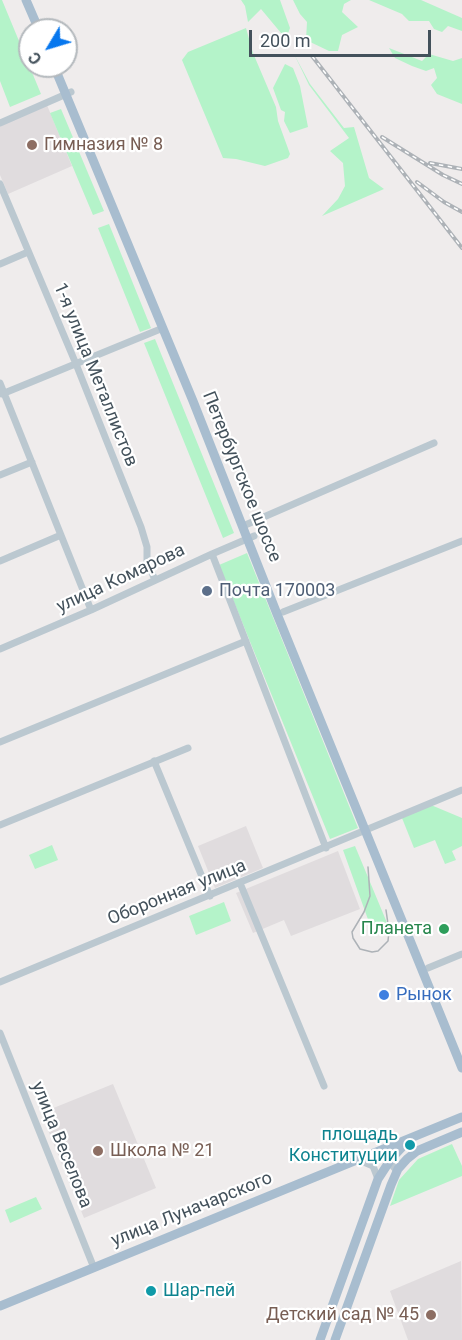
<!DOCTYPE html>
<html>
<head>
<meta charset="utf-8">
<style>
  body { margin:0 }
  #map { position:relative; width:462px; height:1340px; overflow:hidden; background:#efecec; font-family:Roboto,sans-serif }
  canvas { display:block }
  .north { position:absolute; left:18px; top:18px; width:60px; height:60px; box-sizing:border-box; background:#fff; border:2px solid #b4b9bd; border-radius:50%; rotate:232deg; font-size:16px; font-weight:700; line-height:24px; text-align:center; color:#43515b }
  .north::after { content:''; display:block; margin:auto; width:21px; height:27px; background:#0777ee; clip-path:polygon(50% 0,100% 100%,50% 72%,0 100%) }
  .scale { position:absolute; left:249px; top:30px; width:182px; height:27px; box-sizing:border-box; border:3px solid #43515b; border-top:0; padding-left:8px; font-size:18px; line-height:21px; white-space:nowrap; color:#43515b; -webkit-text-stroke:4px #fff; paint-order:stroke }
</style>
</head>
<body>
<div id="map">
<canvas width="462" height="1340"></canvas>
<div class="north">С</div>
<div class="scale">200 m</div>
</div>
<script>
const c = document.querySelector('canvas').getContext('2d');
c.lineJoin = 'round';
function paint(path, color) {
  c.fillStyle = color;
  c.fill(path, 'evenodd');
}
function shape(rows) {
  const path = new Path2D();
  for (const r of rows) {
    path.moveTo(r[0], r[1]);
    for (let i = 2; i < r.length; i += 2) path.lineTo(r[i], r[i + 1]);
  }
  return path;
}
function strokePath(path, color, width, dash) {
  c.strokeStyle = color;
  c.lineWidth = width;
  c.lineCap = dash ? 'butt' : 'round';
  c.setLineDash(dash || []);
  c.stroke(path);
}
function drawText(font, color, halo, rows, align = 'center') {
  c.font = font + ' Roboto,sans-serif';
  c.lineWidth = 4.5;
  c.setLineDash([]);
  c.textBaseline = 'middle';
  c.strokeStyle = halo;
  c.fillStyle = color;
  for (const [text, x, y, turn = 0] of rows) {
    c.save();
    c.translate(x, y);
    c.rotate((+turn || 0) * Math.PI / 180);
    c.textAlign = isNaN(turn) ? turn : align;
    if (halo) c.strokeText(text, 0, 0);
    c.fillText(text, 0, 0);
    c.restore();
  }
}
paint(shape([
  [47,105,72,166,8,194,0,175,0,125],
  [246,826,263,868,215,888,198,846],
  [338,851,360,909,291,936,284,920,253,933,236,893],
  [113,1084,156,1188,84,1218,41,1113],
  [461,1261,462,1340,408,1340,390,1291]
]), '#e0dcde');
paint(shape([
  [0,0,2,0,41,94,10,107,0,81],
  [241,0,280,0,290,28,286,39,261,9,248,22,245,6],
  [293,0,351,0,344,4,342,12,358,27,342,35,338,51,329,51,306,40,307,22,300,14],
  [369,0,421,0,462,18,462,31,448,26,442,32,434,29,429,21,409,21,402,14],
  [246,28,253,53,276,107,278,121,290,154,288,158,265,166,236,159,223,158,182,60,188,52],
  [389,48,422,61,429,54,453,61,462,58,462,104,437,94,431,85,437,78,434,68,426,71,412,66,395,58],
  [294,54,310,84,344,128,354,127,369,178,384,189,322,216,338,199,345,186,343,163,330,151,349,138,309,85],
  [285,64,293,68,300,86,308,127,290,133,284,121,285,112,281,110,273,88],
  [61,109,104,211,93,215,50,113],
  [109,224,151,328,140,332,98,228],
  [155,339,234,533,223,538,144,343],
  [247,553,358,828,330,839,219,565],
  [431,805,462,818,462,846,452,851,456,860,445,864,435,840,414,848,402,818],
  [52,845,58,860,35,869,29,855],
  [355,846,390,930,374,936,343,850],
  [224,902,231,921,196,935,189,916],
  [452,1144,462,1166,462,1176,390,1206,399,1180,418,1159],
  [36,1197,42,1209,10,1223,5,1210]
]), '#b4f3c9');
strokePath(shape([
  [0,123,71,92],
  [0,184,76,364,141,527,147,547,147,561,155,580],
  [0,264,28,252],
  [0,383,91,610],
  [2,394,163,328],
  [0,475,32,462],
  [243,526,434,443],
  [212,554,326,848],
  [0,561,61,535],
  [283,612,462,541],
  [0,649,91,610,212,554,254,536],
  [0,742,246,641],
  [154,761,210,896],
  [0,825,188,748],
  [240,883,324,1086],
  [428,968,462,954],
  [0,982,462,790],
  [0,1033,94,1268],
  [371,1154,386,1158,397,1171],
  [359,1160,373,1166,378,1179]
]), '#bbc8d0', 7);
strokePath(shape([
  [26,0,39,30],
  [54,66,193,401,277,614,462,1068],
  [0,1306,462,1117],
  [320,1340,378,1179,391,1159,408,1141],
  [335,1340,391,1185,398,1169,407,1159,417,1151,462,1132]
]), '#a8bdcf', 9);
strokePath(shape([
  [368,867,370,896,364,912,352,932,353,938,360,949,372,952,378,951,388,941,389,931,386,910]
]), '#adb2b7', 1.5);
const rail = shape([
  [312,56,462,248],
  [382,137,443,175,462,184],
  [430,163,462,169],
  [417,182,444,202,462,212]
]);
strokePath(rail, '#adb2b7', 4);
strokePath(rail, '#fff', 1.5, [4.5]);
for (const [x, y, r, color] of [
  [32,145,6,"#8d6e63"],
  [207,591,6,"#5c6f8a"],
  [444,929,6,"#2e9e5b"],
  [384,995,6,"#3f7fe0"],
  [410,1145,6,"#0f9aa8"],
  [98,1151,6,"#8d6e63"],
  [151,1291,6,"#0f9aa8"],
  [431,1315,6,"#8d6e63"]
]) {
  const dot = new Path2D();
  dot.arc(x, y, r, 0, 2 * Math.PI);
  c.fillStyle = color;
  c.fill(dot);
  strokePath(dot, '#fff', 2);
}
drawText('18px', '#785e54', '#fff', [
  ["Гимназия № 8",44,145],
  ["Школа № 21",110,1151],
  ["Детский сад № 45",419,1315,"right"]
], 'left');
drawText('18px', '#43515b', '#fff', [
  ["1-я улица Металлистов",95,375,68],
  ["Петербургское шоссе",241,477,68],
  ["улица Комарова",121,579,-25],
  ["Оборонная улица",177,893,-22],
  ["улица Веселова",61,1145,68],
  ["улица Луначарского",192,1210,-22]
]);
drawText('18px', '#4e5e75', '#fff', [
  ["Почта 170003",219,591]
], 'left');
drawText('18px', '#27864d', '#fff', [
  ["Планета",432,929]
], 'right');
drawText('18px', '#366cbe', '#fff', [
  ["Рынок",396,995]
], 'left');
drawText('18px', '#0d838f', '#fff', [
  ["площадь",398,1135],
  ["Конституции",398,1156],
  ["Шар-пей",163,1291,"left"]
], 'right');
</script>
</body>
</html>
